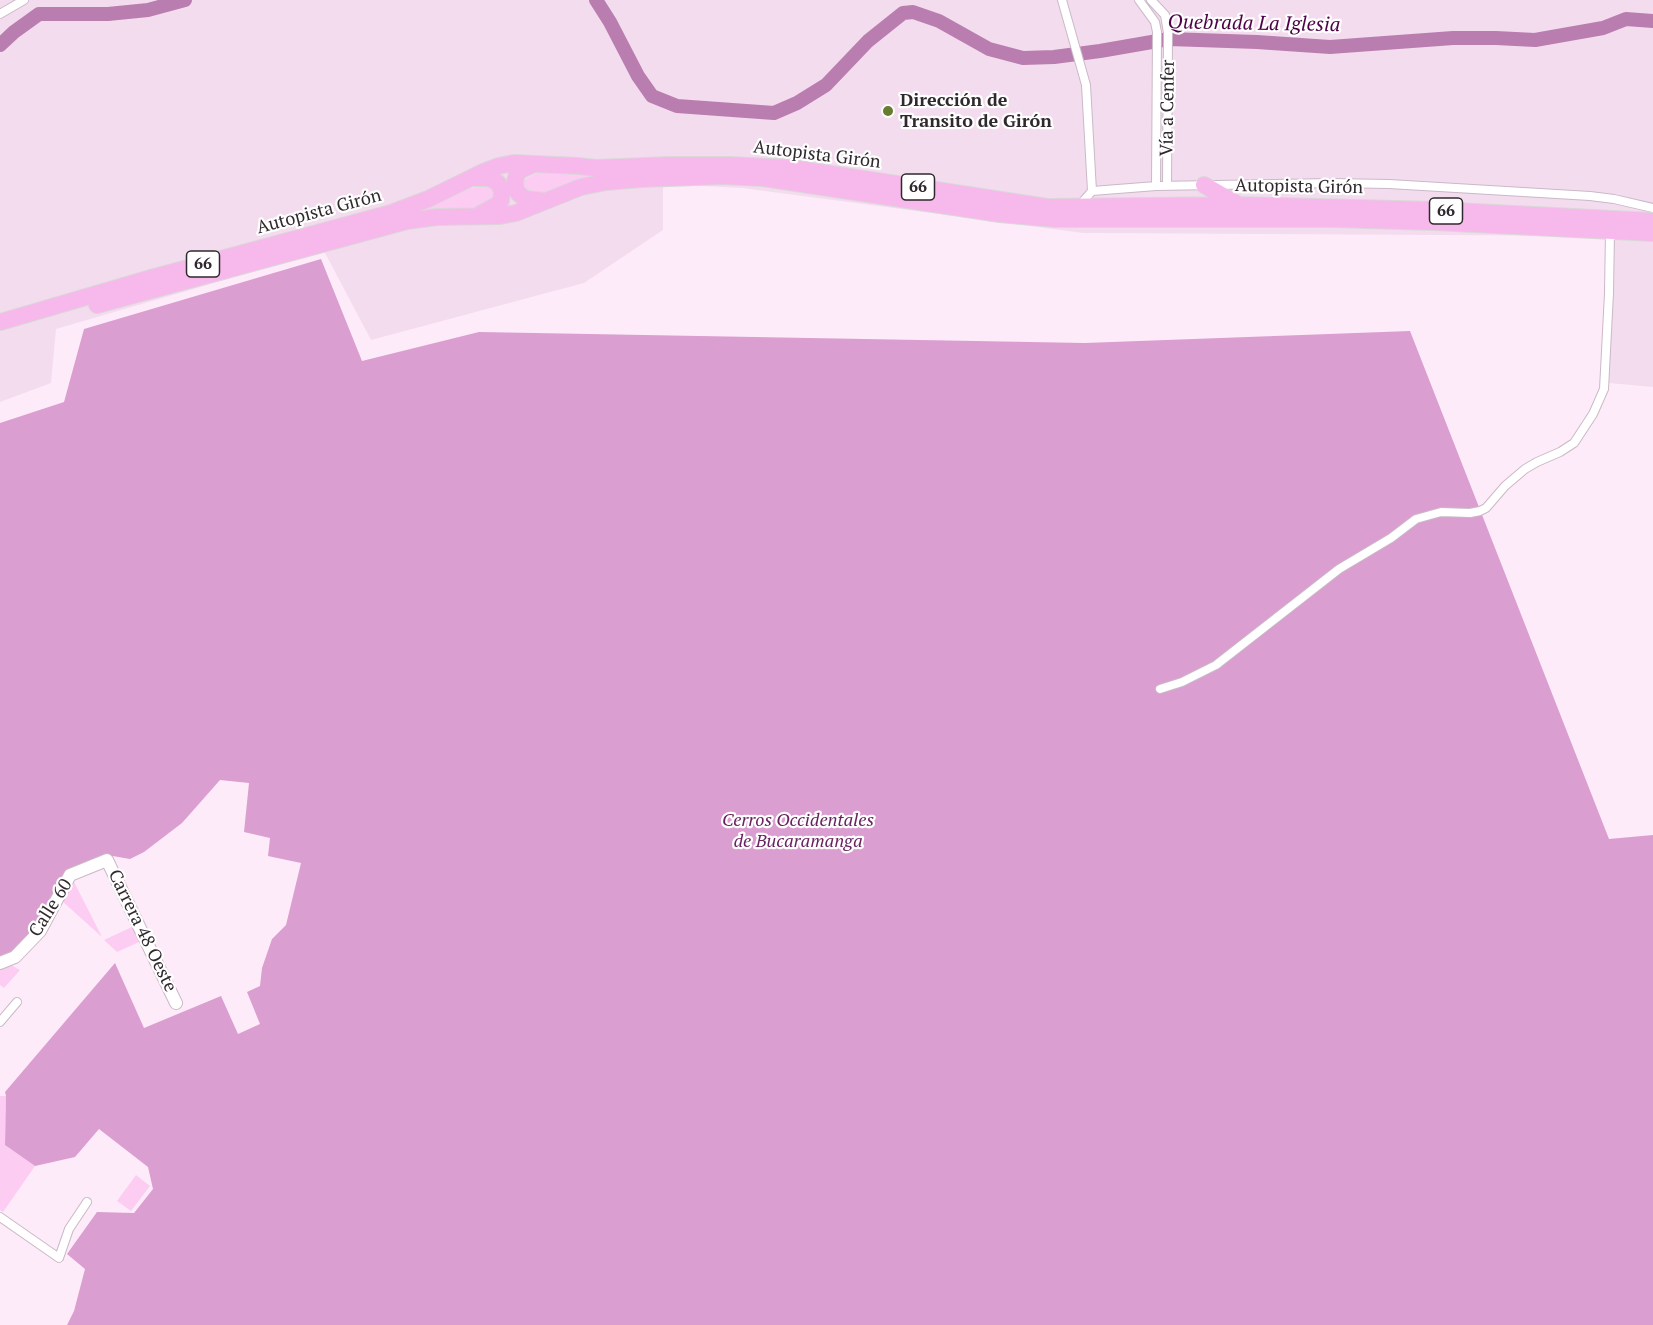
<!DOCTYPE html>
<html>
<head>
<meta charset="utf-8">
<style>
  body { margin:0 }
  canvas { display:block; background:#fdebf9 }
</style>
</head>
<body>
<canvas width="1653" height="1325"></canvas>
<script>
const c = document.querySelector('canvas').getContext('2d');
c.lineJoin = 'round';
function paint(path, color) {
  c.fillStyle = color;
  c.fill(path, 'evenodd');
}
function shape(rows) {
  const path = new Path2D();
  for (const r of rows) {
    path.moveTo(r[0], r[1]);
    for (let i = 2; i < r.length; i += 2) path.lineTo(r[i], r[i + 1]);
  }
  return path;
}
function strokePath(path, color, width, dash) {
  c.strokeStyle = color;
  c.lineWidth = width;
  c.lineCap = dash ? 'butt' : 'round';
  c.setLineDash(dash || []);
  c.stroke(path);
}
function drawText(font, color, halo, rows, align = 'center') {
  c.font = font + ' "PT Serif",serif';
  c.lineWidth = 4.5;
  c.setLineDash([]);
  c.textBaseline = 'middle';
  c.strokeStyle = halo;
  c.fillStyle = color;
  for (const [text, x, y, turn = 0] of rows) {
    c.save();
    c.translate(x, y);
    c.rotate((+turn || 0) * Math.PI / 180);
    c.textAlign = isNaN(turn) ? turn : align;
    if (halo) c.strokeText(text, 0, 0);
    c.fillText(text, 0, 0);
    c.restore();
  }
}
paint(shape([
  [0,0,1653,0,1653,387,1609,383,1613,236,1083,233,742,188,663,184,663,230,584,283,371,340,324,251,56,329,51,383,0,402]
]), '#f4dcef');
paint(shape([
  [540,172,591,176,583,181,550,194,524,191,524,180],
  [487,186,495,190,492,200,476,208,422,211,466,189],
  [73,880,102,937,62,901],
  [134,926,141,941,117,952,104,940],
  [11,965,20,970,4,988,0,985,0,968],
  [0,1096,6,1096,5,1145,35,1166,3,1212,0,1210],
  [136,1175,150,1186,131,1211,117,1201]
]), '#fcccf3');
paint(shape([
  [321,259,362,361,479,332,1085,343,1410,331,1609,839,1653,835,1653,1325,67,1325,74,1311,85,1269,67,1254,97,1212,134,1213,153,1189,148,1167,99,1129,75,1157,35,1166,5,1145,6,1096,5,1092,115,963,144,1028,221,996,238,1034,260,1024,247,992,260,986,262,968,272,939,286,925,301,863,268,856,270,838,244,832,249,783,220,780,182,823,144,852,130,859,107,855,65,872,36,928,12,953,0,957,0,423,64,402,84,329]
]), '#db9ed0');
strokePath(shape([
  [596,0,610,22,638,76,652,96,677,106,774,113,797,103,826,85,868,41,903,13,913,12,939,21,989,49,1023,58,1054,57,1100,51,1169,39,1257,42,1330,47,1453,38,1496,38,1535,40,1603,28,1626,19,1653,21],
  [0,45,14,32,39,14,108,14,148,10,185,0]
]), '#b97eaf', 14);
const street = shape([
  [1062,0,1086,85,1092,191],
  [1139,0,1155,22,1157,32,1156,186],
  [1151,0,1165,15,1168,33,1167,186],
  [0,14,24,0],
  [1079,206,1092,191,1156,186,1333,183,1389,184,1590,196,1614,199,1653,208],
  [1160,689,1182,682,1216,665,1339,569,1391,538,1416,519,1441,512,1470,513,1480,511,1486,508,1505,486,1525,469,1537,462,1560,452,1574,443,1593,414,1604,389,1609,293,1610,231],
  [0,1022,17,1002],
  [0,1217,59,1258,69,1229,87,1202]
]);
const secondary = shape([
  [0,963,15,957,40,931,70,875,107,860,176,1003]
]);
const highway = shape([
  [534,164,521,170,517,174,515,181,516,190,519,194,526,199,546,201],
  [473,178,488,178,493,180,498,183,502,191,501,201,497,205,480,214],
  [1204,185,1239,205],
  [97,305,407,221,437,217,500,216,516,213,581,187,606,182,641,179,723,176,763,178,1000,214,1056,219,1334,219,1434,222,1653,233],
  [0,322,151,278,391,213,428,199,483,172,499,166,514,163,578,166,596,168,669,165,729,165,792,168,1047,207,1240,205,1436,210,1653,221]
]);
strokePath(street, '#cab9c6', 10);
strokePath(secondary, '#cab9c6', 14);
strokePath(highway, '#dad8d9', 18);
strokePath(street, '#fff', 8);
strokePath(secondary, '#fff', 12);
strokePath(highway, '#f7b8eb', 16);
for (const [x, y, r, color] of [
  [888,111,6,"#677c2e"]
]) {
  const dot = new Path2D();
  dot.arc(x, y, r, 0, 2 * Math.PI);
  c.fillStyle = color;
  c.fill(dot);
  strokePath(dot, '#fefefe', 2);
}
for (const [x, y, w] of [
  [918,187,33],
  [1446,211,33],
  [203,264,33]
]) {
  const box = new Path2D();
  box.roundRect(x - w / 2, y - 13, w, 26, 4.5);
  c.fillStyle = '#fefefe';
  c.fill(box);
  strokePath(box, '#2f282d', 1.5);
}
drawText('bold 16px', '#2f282d', null, [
  ["66",918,187],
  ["66",1446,211],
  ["66",203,264]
]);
drawText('bold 18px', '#2f282d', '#fefefe', [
  ["Dirección de",900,101],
  ["Transito de Girón",900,122]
], 'left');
drawText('18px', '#2f282d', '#fefefe', [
  ["Vía a Cenfer",1168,108,-89],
  ["Autopista Girón",817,155,7],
  ["Autopista Girón",1299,187,1],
  ["Autopista Girón",319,212,-15],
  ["Calle 60",51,908,-58],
  ["Carrera 48 Oeste",142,931,64]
]);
drawText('italic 18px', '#68215f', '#fefefe', [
  ["Cerros Occidentales",798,821],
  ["de Bucaramanga",798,842]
]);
drawText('italic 20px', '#4e0246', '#fefefe', [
  ["Quebrada La Iglesia",1254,24,1]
]);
</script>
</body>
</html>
